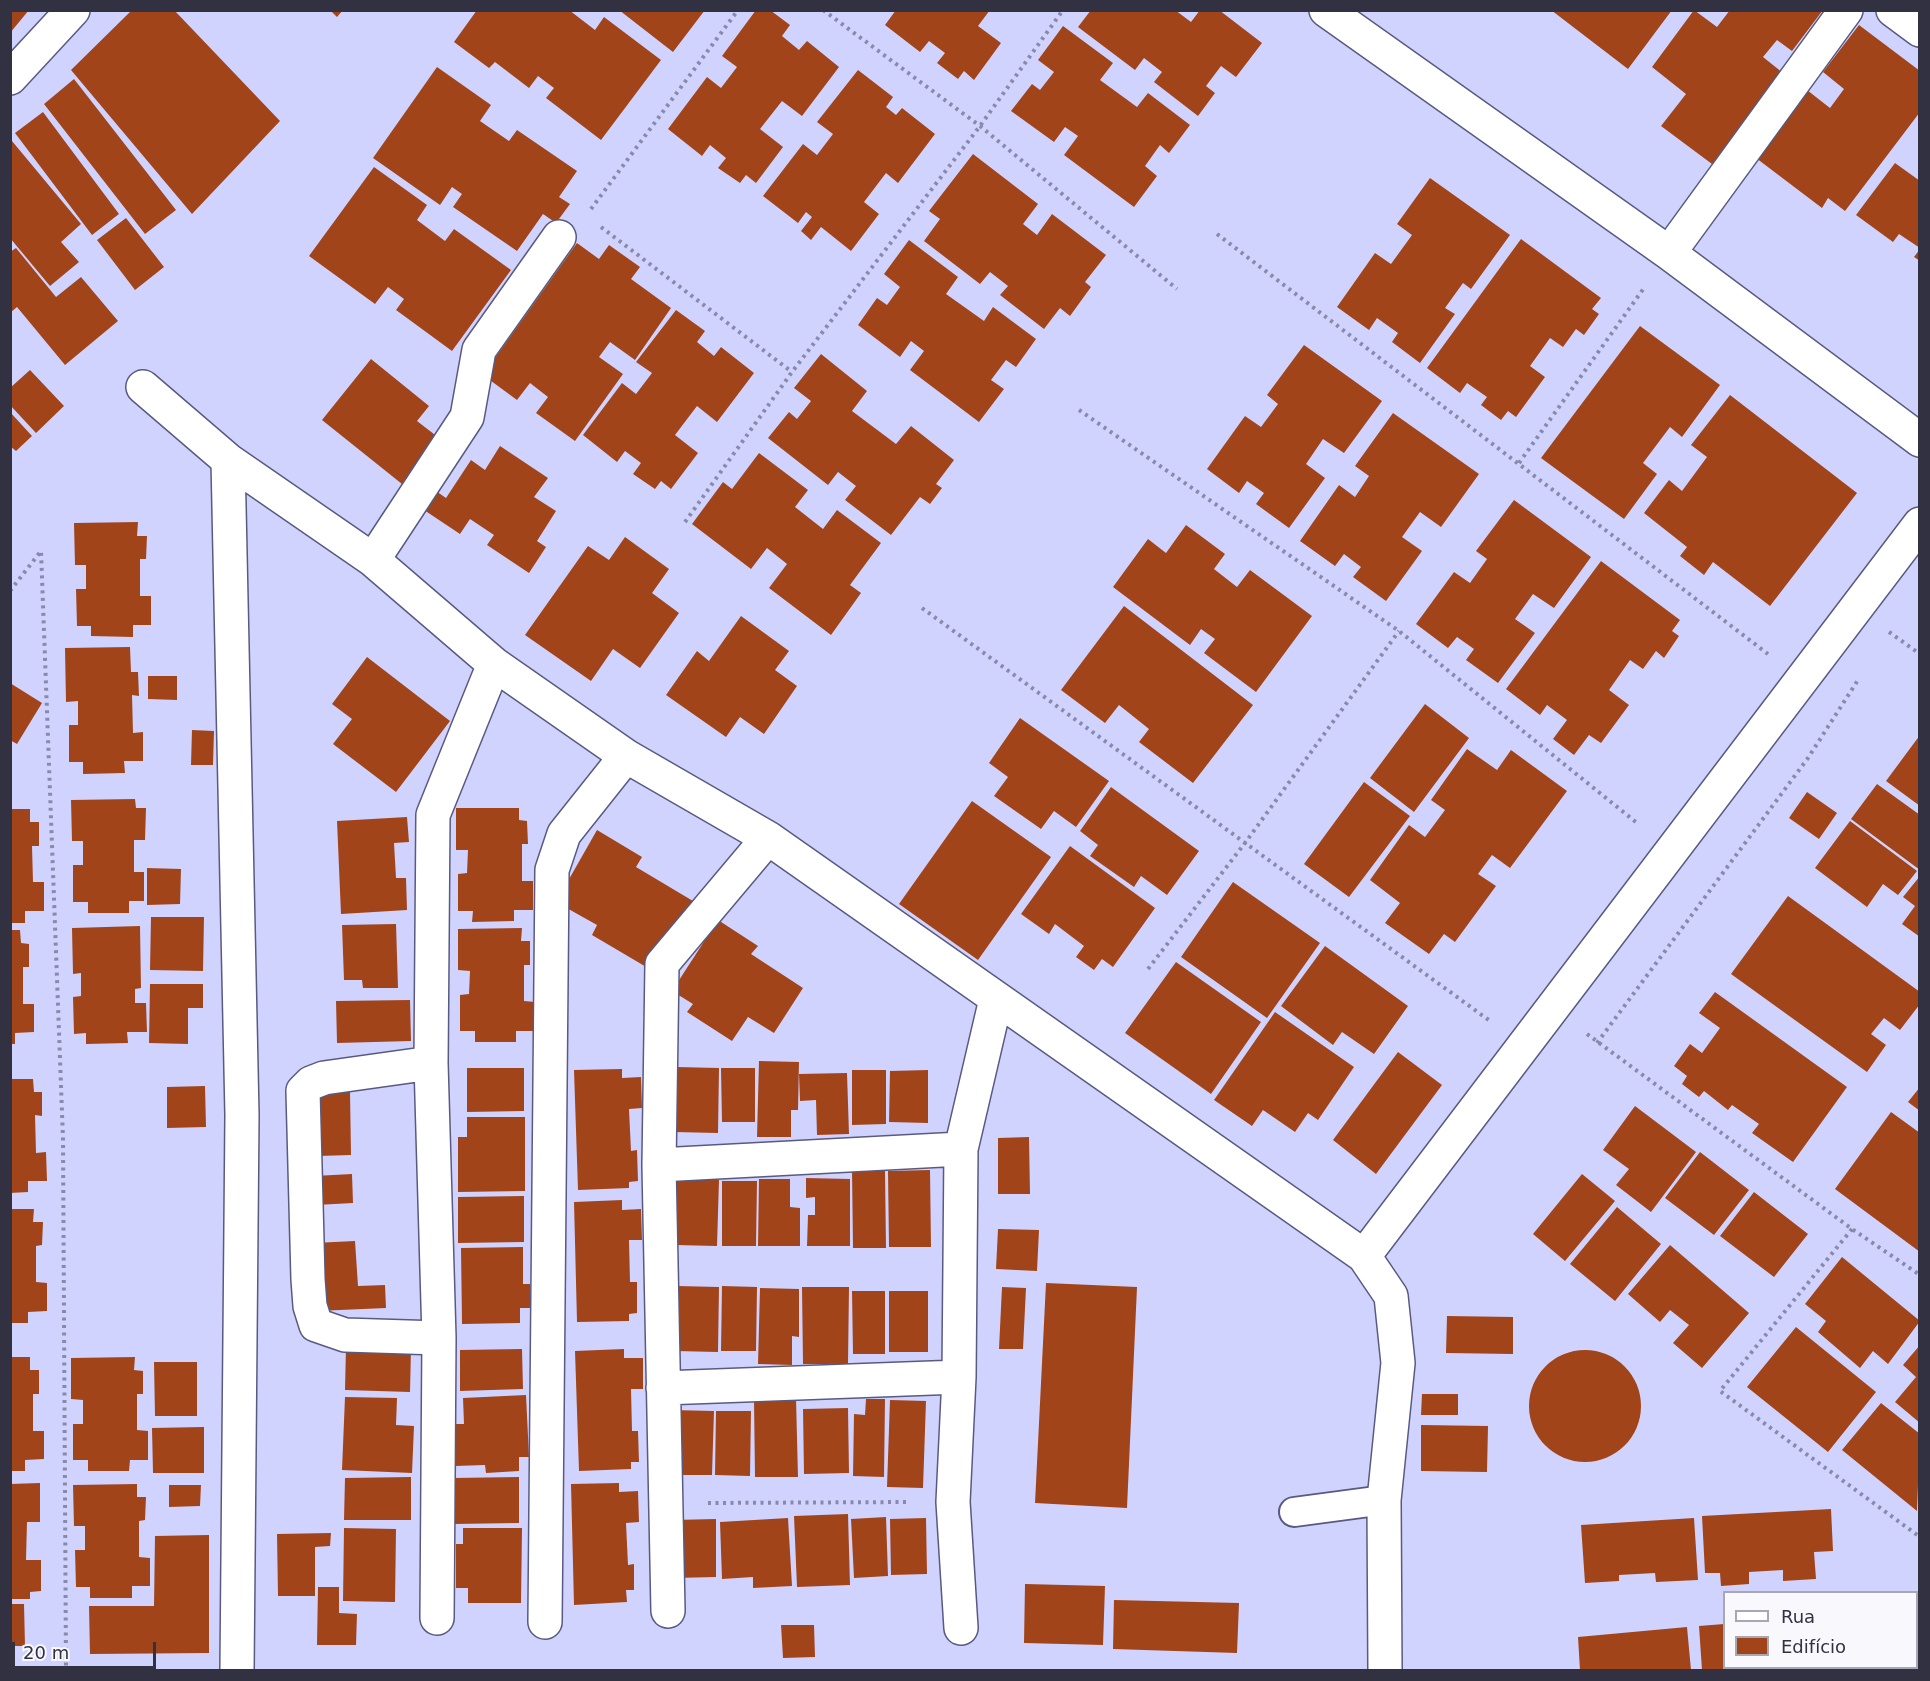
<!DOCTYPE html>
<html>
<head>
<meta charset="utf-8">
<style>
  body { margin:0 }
  #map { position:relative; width:1930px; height:1681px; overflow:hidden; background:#d1d3ff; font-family:"DejaVu Sans",sans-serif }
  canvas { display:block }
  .frame { position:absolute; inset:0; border:12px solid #313142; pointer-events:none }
  .legend { position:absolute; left:1723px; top:1591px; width:195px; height:78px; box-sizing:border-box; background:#f8f8fd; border:2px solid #a8a8b2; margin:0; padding:8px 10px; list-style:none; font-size:18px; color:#313142 }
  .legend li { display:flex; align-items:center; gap:12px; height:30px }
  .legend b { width:30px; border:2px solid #a8a8b2 }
  .scale { position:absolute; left:12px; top:1642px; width:144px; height:27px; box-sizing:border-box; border:3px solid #313142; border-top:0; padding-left:8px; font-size:18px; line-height:21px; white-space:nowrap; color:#313142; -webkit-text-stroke:4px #f8f8fd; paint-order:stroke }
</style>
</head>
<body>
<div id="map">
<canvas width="1930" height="1681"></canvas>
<div class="frame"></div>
<ul class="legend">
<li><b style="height:8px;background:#fff"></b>Rua</li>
<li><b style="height:16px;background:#a24419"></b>Edifício</li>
</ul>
<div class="scale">20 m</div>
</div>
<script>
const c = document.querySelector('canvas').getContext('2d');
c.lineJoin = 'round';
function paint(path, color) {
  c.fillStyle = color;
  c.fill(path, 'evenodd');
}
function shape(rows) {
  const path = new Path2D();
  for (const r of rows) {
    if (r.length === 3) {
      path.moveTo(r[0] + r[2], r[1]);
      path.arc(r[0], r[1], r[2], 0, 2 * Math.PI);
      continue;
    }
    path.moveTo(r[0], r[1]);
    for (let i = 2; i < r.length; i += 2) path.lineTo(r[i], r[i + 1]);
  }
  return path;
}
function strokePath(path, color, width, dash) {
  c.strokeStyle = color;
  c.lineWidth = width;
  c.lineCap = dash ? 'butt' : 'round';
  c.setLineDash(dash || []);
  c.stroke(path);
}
paint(shape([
  [10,10,29,10,10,33],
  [132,10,174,10,280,121,192,214,71,70],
  [330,10,343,10,337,17],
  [477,10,569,10,595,30,604,17,661,60,601,140,546,98,554,88,538,76,529,88,495,62,489,68,454,42],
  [619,10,705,10,673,52],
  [756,10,770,10,790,25,782,36,799,50,807,41,839,67,802,116,782,101,760,129,783,147,756,183,746,175,740,183,718,168,726,158,710,145,702,156,668,129,707,77,721,88,737,67,722,56],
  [896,10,990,10,978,26,1001,43,974,80,964,71,958,79,937,63,945,53,929,41,920,52,885,25],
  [1091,10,1175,10,1191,22,1200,10,1219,10,1262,43,1236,77,1221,66,1206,86,1215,93,1198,116,1154,82,1162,72,1144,58,1135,70,1078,27],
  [1551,10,1672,10,1628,69],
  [1694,10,1717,27,1730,10,1823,10,1792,51,1777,40,1763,57,1783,73,1712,164,1661,126,1686,94,1652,67],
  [1859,25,1920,71,1920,112,1845,211,1828,198,1822,208,1756,158,1807,90,1830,108,1844,89,1823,72],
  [1063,26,1113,63,1100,80,1137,107,1148,93,1190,125,1169,153,1160,145,1145,166,1157,176,1134,207,1064,155,1078,136,1065,127,1054,142,1011,111,1032,84,1040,90,1054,72,1038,60],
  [437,67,491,105,480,121,509,141,517,130,577,171,559,197,570,204,556,223,543,214,517,251,453,207,462,194,452,187,440,205,373,158],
  [858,70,893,97,886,107,896,115,902,108,935,134,898,183,886,173,864,202,879,214,851,251,821,227,811,240,801,231,812,217,806,212,798,223,763,196,803,144,817,155,833,134,817,122],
  [74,79,176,210,145,234,44,104],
  [43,112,119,214,92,235,15,133],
  [12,141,81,224,61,242,79,262,50,286,10,238],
  [973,154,1038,204,1023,224,1037,235,1052,214,1106,255,1085,282,1091,287,1070,316,1060,308,1044,329,1000,295,1008,286,990,272,980,284,924,241,940,219,929,211],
  [1895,163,1920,181,1920,248,1899,234,1893,242,1856,215],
  [374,167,427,205,417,220,445,241,454,229,511,270,452,351,396,310,404,299,388,287,375,304,309,256],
  [1430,178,1510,235,1471,289,1463,283,1445,308,1455,314,1420,363,1392,342,1398,333,1377,318,1369,330,1337,307,1375,253,1391,264,1412,235,1397,224],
  [126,218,164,267,135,290,97,240],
  [1521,239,1601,298,1592,309,1599,314,1584,335,1576,329,1563,347,1550,338,1530,366,1545,377,1516,417,1508,411,1501,420,1481,405,1487,397,1467,383,1460,393,1427,368],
  [909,240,958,277,946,294,984,321,993,307,1036,339,1016,367,1006,360,991,380,1004,389,979,422,910,370,924,351,911,341,900,357,858,325,877,298,887,305,900,287,884,274],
  [577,243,599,259,609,245,640,267,631,279,671,308,635,360,610,342,599,357,623,374,575,441,536,413,548,397,530,383,517,400,483,375],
  [16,248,56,297,81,277,118,321,65,365,17,307,10,313,10,252],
  [1920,249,1920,261,1914,257],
  [676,310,705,331,697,342,714,356,721,347,754,373,717,422,697,406,675,435,698,453,671,489,661,481,655,489,633,474,641,463,625,451,617,462,583,435,622,383,636,394,652,373,636,362],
  [1640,326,1720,385,1682,437,1670,427,1643,463,1657,474,1624,519,1541,458],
  [1304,345,1382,401,1344,453,1323,439,1306,464,1325,478,1289,528,1256,504,1264,493,1247,481,1239,493,1207,469,1245,416,1261,427,1278,404,1267,395],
  [821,354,867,391,852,411,896,444,911,426,954,460,936,484,942,488,930,504,920,497,891,535,845,500,856,486,838,472,828,485,768,438,789,412,797,419,811,401,794,388],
  [371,359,429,406,417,421,439,438,402,484,322,420],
  [30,370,64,406,36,433,10,405,10,388],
  [1730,395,1857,493,1770,606,1713,562,1704,575,1680,556,1687,547,1644,513,1669,480,1682,491,1707,457,1691,445],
  [10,412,32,436,16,451,10,446],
  [1393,413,1479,474,1441,527,1420,512,1402,537,1422,551,1386,601,1353,577,1361,567,1344,554,1335,566,1300,541,1339,485,1355,497,1369,476,1355,466],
  [500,446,548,478,534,497,556,511,537,541,546,547,529,573,487,545,494,535,470,519,460,534,421,508,433,489,446,498,471,460,485,470],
  [759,453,808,490,795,507,823,529,837,510,881,543,850,585,861,593,831,635,769,588,787,564,767,548,751,569,692,524,723,482,732,489],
  [1514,500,1591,557,1554,608,1533,594,1515,619,1535,633,1498,683,1466,660,1474,649,1457,637,1448,648,1416,624,1454,572,1470,583,1487,559,1476,551],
  [138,522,137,536,147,536,146,559,140,559,140,596,151,596,151,625,133,625,133,637,91,636,91,626,77,626,76,589,86,589,86,565,75,565,74,523],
  [1186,525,1225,554,1214,569,1237,587,1250,570,1312,616,1256,692,1204,653,1215,639,1201,629,1190,645,1113,587,1148,539,1166,553],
  [625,537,669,569,652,593,679,613,640,668,613,649,591,681,525,635,588,546,609,560],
  [1601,561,1680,620,1672,631,1679,636,1664,658,1656,651,1643,669,1630,660,1609,690,1629,705,1601,743,1589,735,1574,755,1553,739,1567,720,1547,705,1540,715,1506,689],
  [1124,606,1253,705,1193,783,1139,742,1149,729,1119,705,1105,723,1061,690],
  [741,616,789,651,775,670,797,686,764,734,740,717,726,737,666,695,697,651,709,661],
  [130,647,131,672,138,672,139,696,132,695,133,733,143,732,143,761,124,761,125,773,83,774,83,762,69,762,69,725,78,725,78,701,66,702,65,648],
  [367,657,450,721,396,792,333,744,352,719,332,704],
  [148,676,177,676,177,700,148,699],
  [10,683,42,703,17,744,10,740],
  [1425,704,1469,738,1414,812,1370,778],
  [1020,718,1109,781,1076,827,1054,811,1041,829,994,796,1008,777,989,763],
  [192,730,214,731,213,765,191,765],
  [1920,735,1920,806,1886,781],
  [1467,749,1497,770,1511,750,1567,791,1510,868,1492,855,1478,874,1496,886,1455,942,1444,934,1429,954,1385,923,1400,903,1370,880,1409,825,1425,837,1445,810,1431,800],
  [1364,782,1410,816,1349,897,1304,864],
  [1877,784,1920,815,1920,870,1851,819],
  [1111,787,1199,851,1167,895,1141,876,1134,887,1090,856,1098,845,1080,831],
  [1807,792,1837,813,1819,839,1789,818],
  [135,799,136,808,146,808,145,840,134,840,134,872,144,872,144,901,129,901,129,913,88,913,88,902,73,902,73,865,83,865,83,841,72,841,71,800],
  [972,801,1051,857,978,960,899,904],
  [456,808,519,808,519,820,527,821,528,844,522,844,522,881,533,881,533,910,514,910,514,921,472,922,473,911,458,911,458,874,467,873,468,850,456,850],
  [10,809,30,809,30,822,39,822,39,846,32,846,33,882,44,882,44,911,25,911,25,923,10,923],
  [407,817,409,842,394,843,396,878,406,878,407,910,341,914,337,821],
  [1850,821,1917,871,1898,895,1883,884,1867,907,1815,868],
  [597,830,642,857,636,867,693,901,653,971,592,935,597,925,556,902],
  [1070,846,1155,908,1113,967,1102,959,1094,970,1076,957,1084,946,1055,924,1049,934,1021,914],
  [147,868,181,869,180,904,147,905],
  [1920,876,1920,937,1902,924,1915,906,1903,897],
  [1233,882,1320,943,1267,1018,1181,957],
  [1788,896,1920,992,1920,1004,1900,1030,1884,1018,1871,1034,1886,1045,1867,1072,1731,974],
  [151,917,204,917,203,971,150,970],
  [718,920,758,946,751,954,803,988,774,1033,748,1017,732,1041,687,1012,693,1004,672,991],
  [396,924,398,988,363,988,362,980,344,980,342,925],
  [140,926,141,988,135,989,135,1003,146,1003,147,1032,127,1032,128,1043,86,1044,86,1033,74,1034,73,997,81,996,81,973,73,974,72,928],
  [522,928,521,941,530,941,530,965,524,965,524,1001,535,1002,535,1031,516,1031,516,1042,475,1042,475,1031,460,1031,460,995,469,994,470,971,458,970,458,929],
  [10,930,20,930,21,943,29,944,29,967,23,967,23,1004,34,1004,34,1032,15,1033,15,1044,10,1044],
  [1325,946,1408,1006,1374,1054,1342,1032,1333,1045,1281,1006],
  [1176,962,1261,1022,1211,1094,1125,1033],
  [150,984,203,984,203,1008,188,1008,188,1044,149,1043],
  [1715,992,1847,1087,1793,1162,1752,1133,1759,1124,1732,1105,1728,1110,1704,1091,1699,1097,1682,1084,1687,1076,1674,1066,1690,1044,1702,1053,1720,1028,1699,1013],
  [410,1000,411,1041,337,1043,336,1001],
  [1275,1012,1354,1067,1318,1120,1308,1113,1295,1132,1263,1110,1252,1126,1214,1100],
  [1398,1052,1442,1085,1376,1174,1333,1140],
  [759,1061,799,1062,798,1110,791,1110,791,1137,757,1137],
  [676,1067,719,1068,718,1133,674,1132],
  [467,1068,524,1068,524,1111,467,1112],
  [721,1068,755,1068,755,1122,722,1122],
  [622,1069,622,1078,641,1077,642,1108,629,1109,631,1151,637,1150,638,1181,629,1182,629,1188,578,1190,574,1070],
  [852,1070,886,1070,886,1124,852,1125],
  [928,1070,928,1123,889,1122,890,1071],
  [847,1073,849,1134,817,1135,816,1100,800,1101,799,1074],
  [10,1079,33,1079,34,1092,42,1092,42,1116,35,1115,36,1153,46,1152,47,1181,28,1181,28,1192,10,1193],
  [205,1086,206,1127,167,1128,167,1087],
  [1920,1087,1920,1111,1908,1102],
  [350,1092,351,1155,318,1156,317,1093],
  [1635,1106,1696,1152,1651,1212,1616,1185,1629,1169,1603,1150],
  [1891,1112,1920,1133,1920,1252,1835,1189],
  [467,1117,525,1117,525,1191,458,1192,458,1137,467,1137],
  [1029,1137,1030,1194,998,1194,998,1138],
  [1700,1152,1749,1190,1714,1235,1665,1198],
  [852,1170,885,1170,886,1248,853,1248],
  [930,1170,931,1247,889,1247,888,1171],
  [352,1174,353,1203,316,1205,314,1176],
  [1582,1174,1615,1201,1565,1261,1533,1234],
  [806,1178,850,1179,850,1246,807,1246,808,1215,815,1215,815,1197,806,1198],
  [759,1179,790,1179,790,1207,800,1208,800,1246,758,1246],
  [676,1180,719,1180,717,1246,675,1245],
  [722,1181,757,1181,756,1246,722,1246],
  [1754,1192,1808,1234,1774,1277,1720,1236],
  [524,1196,524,1242,458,1243,458,1197],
  [622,1200,622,1210,641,1209,642,1240,629,1240,630,1282,637,1282,637,1313,629,1314,629,1321,577,1322,574,1202],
  [1617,1207,1661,1244,1615,1301,1570,1264],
  [10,1209,34,1209,33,1222,43,1222,42,1245,36,1246,36,1282,47,1283,47,1311,28,1312,28,1323,10,1323],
  [998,1229,1039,1230,1037,1271,996,1269],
  [355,1241,358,1286,385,1285,386,1308,317,1311,314,1243],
  [1670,1245,1749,1313,1702,1368,1673,1343,1689,1325,1670,1310,1660,1322,1628,1294],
  [523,1247,523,1284,530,1284,530,1308,520,1308,520,1323,462,1324,461,1248],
  [1842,1257,1920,1321,1888,1364,1873,1351,1860,1368,1818,1332,1826,1321,1805,1304],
  [1046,1283,1137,1287,1127,1508,1035,1503],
  [677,1286,719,1287,718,1352,675,1351],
  [722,1286,757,1287,756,1351,721,1351],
  [802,1287,849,1287,848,1364,803,1364],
  [1002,1287,1026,1288,1023,1349,999,1349],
  [760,1288,799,1289,799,1337,792,1336,792,1365,758,1364],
  [852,1291,885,1291,885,1354,853,1354],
  [889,1291,928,1291,928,1352,889,1352],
  [1447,1316,1513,1317,1513,1354,1446,1353],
  [1796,1327,1876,1392,1828,1452,1747,1387],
  [1920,1345,1920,1423,1895,1402,1916,1377,1903,1365],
  [346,1347,411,1349,410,1392,345,1390],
  [522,1349,523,1389,460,1391,460,1350],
  [624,1349,624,1358,643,1358,643,1389,631,1389,632,1431,638,1431,639,1462,631,1462,631,1469,579,1471,575,1351],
  [1585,1406,56],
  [10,1357,30,1357,30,1370,39,1370,39,1394,33,1394,33,1431,44,1431,44,1459,25,1460,25,1471,10,1471],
  [135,1357,134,1370,143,1371,143,1394,137,1394,137,1430,148,1431,148,1460,130,1460,129,1471,88,1471,88,1460,73,1460,73,1424,83,1424,83,1400,71,1399,71,1358],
  [154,1362,197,1362,197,1416,155,1416],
  [1422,1394,1458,1394,1458,1415,1421,1415],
  [526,1395,529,1457,519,1457,519,1471,486,1473,485,1465,455,1466,453,1424,464,1424,463,1398],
  [345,1397,397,1398,396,1425,414,1426,412,1473,342,1470],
  [796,1398,798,1477,755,1477,754,1399],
  [866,1399,885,1399,884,1477,853,1476,854,1414,865,1415],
  [890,1400,926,1401,923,1488,887,1487],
  [1881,1403,1920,1434,1917,1511,1842,1450],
  [848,1408,849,1473,804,1474,803,1409],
  [671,1410,714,1411,712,1475,670,1475],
  [716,1411,751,1411,750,1476,715,1475],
  [1421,1425,1488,1426,1487,1472,1421,1471],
  [204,1427,204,1473,153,1473,152,1428],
  [411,1477,411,1520,344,1520,345,1478],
  [519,1477,519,1523,453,1524,453,1478],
  [40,1483,40,1522,27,1522,26,1560,41,1560,41,1591,30,1592,30,1599,10,1599,10,1484],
  [619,1483,619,1492,638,1491,639,1522,626,1523,628,1565,634,1564,634,1590,626,1590,627,1602,574,1605,571,1484],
  [137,1484,137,1497,146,1497,145,1520,139,1521,139,1557,150,1558,150,1586,132,1586,132,1598,90,1598,90,1587,76,1587,75,1550,85,1550,85,1526,74,1526,73,1485],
  [169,1485,201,1485,200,1506,169,1507],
  [1831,1509,1833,1551,1814,1552,1816,1579,1783,1581,1783,1570,1749,1572,1749,1584,1721,1586,1720,1573,1705,1573,1702,1516],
  [848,1514,850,1585,797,1587,794,1516],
  [886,1517,888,1576,854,1578,851,1519],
  [788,1518,792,1586,753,1588,753,1577,722,1579,720,1522],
  [926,1518,927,1574,891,1575,890,1519],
  [1694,1518,1698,1580,1656,1582,1655,1573,1619,1575,1619,1581,1585,1583,1581,1525],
  [716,1519,716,1577,674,1578,673,1520],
  [344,1528,396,1529,395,1602,343,1601],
  [463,1528,522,1528,521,1603,468,1603,468,1588,456,1588,456,1544,463,1544],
  [331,1533,330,1546,315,1547,315,1596,278,1596,277,1534],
  [209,1535,209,1653,90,1654,89,1606,154,1606,155,1536],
  [1025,1584,1105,1586,1103,1645,1024,1643],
  [318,1587,339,1587,339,1613,357,1614,356,1645,317,1645],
  [1114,1600,1239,1603,1237,1653,1113,1649],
  [10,1604,24,1604,25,1646,10,1646],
  [1724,1624,1724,1668,1813,1668,1813,1670,1702,1670,1699,1626],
  [781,1625,814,1625,815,1657,783,1658],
  [1687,1627,1691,1670,1580,1670,1578,1637]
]), '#a24419');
const service = shape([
  [1294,1512,1384,1500]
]);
const minor = shape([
  [1326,10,1669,253,1920,440],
  [1893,10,1920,30],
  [10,78,73,10],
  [1669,253,1846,10],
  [143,387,228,460,373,560,494,664,626,756,768,838,1364,1256,1391,1296,1398,1363,1384,1500,1385,1670],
  [228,460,242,1115,237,1670],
  [373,560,467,417,479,350,559,237],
  [431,1063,324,1078,311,1083,303,1091,308,1279,310,1306,316,1325,345,1335,439,1338],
  [659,1165,961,1149],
  [1364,1256,1920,524],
  [663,1388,959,1377],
  [668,1611,659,1165,662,964,768,838],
  [437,1618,439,1338,431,1063,433,815,494,664],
  [545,1622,552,870,564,834,626,756],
  [961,1628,953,1502,959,1377,961,1149,996,999]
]);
strokePath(service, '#595a80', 32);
strokePath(minor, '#595a80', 36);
strokePath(shape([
  [823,10,980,126,1177,289],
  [591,209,738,10],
  [601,227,792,372],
  [1217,234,1768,654],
  [1079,410,1399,631,1637,823],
  [1519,463,1644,288],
  [685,522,792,372,980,126,1063,10],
  [10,591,41,551,63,1139,66,1670],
  [922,608,1490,1021],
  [1889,632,1920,654],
  [1148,969,1245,843,1399,631],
  [1587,1034,1852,1229,1920,1275],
  [1597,1043,1808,758,1858,680],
  [1852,1229,1720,1391,1920,1537],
  [708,1503,910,1502]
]), '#898aaa', 4, [3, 4.5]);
strokePath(service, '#fff', 28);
strokePath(minor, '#fff', 33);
</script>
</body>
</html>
